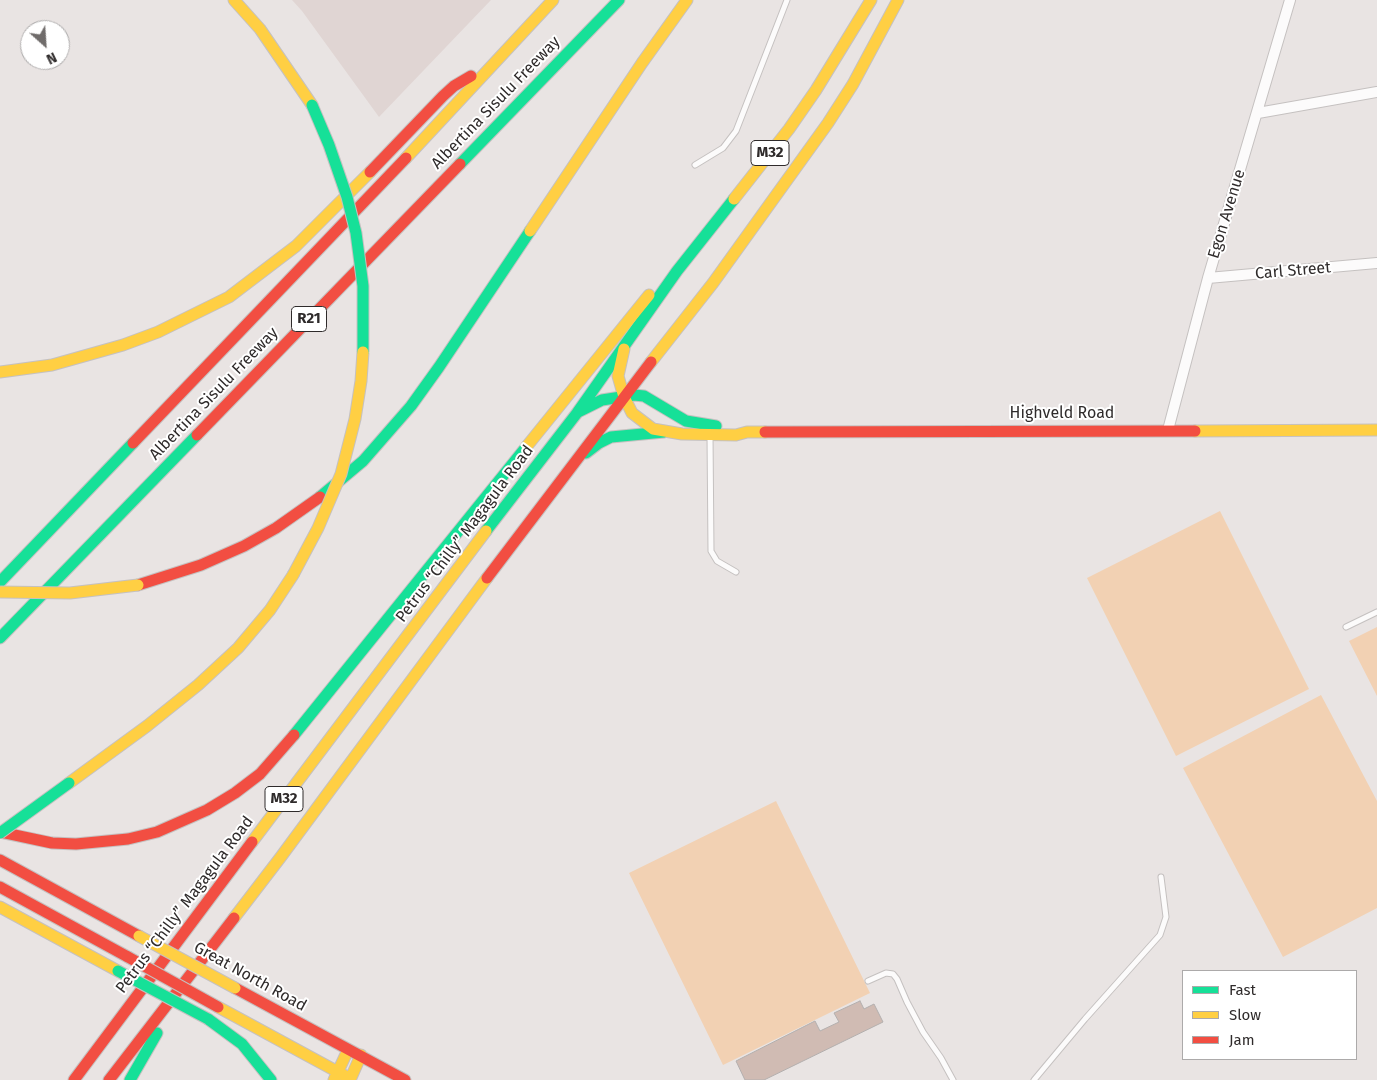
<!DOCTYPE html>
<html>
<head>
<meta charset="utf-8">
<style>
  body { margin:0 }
  #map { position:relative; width:1377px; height:1080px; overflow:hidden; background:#e9e4e3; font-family:"Fira Sans",sans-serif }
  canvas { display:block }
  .legend { position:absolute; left:1182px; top:970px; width:175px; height:90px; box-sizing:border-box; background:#fff; border:1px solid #acaaaa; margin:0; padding:6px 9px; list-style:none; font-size:15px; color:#2f2b2b }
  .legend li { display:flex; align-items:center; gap:10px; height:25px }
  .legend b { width:25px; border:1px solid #acaaaa }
  .north { position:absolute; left:20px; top:20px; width:50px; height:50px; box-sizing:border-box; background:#fff; border:1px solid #acaaaa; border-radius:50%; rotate:154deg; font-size:14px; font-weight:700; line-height:20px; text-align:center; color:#2f2b2b }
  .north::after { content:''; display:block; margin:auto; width:18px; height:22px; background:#706c6b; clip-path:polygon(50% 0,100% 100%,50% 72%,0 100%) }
</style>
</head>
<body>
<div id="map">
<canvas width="1377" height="1080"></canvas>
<ul class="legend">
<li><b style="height:6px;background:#16e098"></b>Fast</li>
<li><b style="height:6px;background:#ffcf43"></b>Slow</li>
<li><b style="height:6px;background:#f24e42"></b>Jam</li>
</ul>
<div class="north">N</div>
</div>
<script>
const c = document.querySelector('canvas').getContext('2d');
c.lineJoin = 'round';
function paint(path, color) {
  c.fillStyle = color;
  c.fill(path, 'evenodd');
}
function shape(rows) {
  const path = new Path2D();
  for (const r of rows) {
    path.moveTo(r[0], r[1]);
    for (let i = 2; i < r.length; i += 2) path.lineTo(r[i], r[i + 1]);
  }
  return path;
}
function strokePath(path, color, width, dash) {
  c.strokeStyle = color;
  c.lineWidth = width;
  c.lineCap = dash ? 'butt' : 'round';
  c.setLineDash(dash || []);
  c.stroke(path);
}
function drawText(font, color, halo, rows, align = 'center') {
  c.font = font + ' "Fira Sans",sans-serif';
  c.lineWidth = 4;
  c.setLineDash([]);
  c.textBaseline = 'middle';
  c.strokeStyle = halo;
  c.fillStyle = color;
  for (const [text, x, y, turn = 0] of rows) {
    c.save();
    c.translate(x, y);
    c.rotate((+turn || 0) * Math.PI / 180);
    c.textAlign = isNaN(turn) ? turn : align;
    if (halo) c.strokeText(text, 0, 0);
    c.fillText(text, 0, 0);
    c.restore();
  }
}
paint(shape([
  [292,0,491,0,379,117,302,11]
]), '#e0d5d3');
paint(shape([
  [1220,511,1309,689,1176,756,1087,578],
  [1377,627,1377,696,1349,641],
  [1321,695,1377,801,1377,908,1283,957,1183,768],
  [776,801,870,993,723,1065,629,873]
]), '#f2d1b3');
const building = shape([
  [860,1001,864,1009,874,1004,883,1022,764,1080,745,1080,736,1061,815,1021,820,1031,839,1022,834,1013,860,1001]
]);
paint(building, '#d0bbb3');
strokePath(building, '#b3afae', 1);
const lane = shape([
  [695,165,723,148,736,131,787,0],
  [710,435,711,551,717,561,736,572],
  [1346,627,1377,612],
  [868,981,886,973,893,974,897,979,907,1002,923,1032,941,1058,953,1080],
  [1034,1080,1085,1019,1160,935,1166,917,1161,877]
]);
const street = shape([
  [1258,113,1377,92],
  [1208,278,1377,263],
  [1168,430,1208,278,1290,0]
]);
const fast = shape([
  [460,164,619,0],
  [578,412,602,400,634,395,644,396,686,421,716,426],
  [586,453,599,443,611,437,664,432],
  [320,497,363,461,411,406,439,367,530,231],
  [486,531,577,413,677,271,734,199],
  [0,582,133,443],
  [0,638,197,435],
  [294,735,527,446],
  [208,1019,242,1044,271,1080],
  [130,1080,157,1033]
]);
const slow = shape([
  [234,0,260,29,312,105],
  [406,158,553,0],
  [734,199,789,129,816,90,871,0],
  [530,231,642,63,687,0],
  [624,349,618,376,624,397,632,413,653,429,682,434,736,435,747,432,765,432],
  [651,362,713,283,828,123,853,84,898,0],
  [0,372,52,365,123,345,158,332,229,297,296,246,370,172],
  [1195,431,1377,430],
  [527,446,649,295],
  [69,783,147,726,198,685,238,648,270,610,293,575],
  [252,842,486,531],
  [0,907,118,971],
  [234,918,280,858,487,578],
  [218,1007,349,1078],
  [334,1080,348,1050],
  [350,1080,361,1055]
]);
const jam = shape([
  [370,172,443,96,454,86,471,76],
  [765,432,1195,431],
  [197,435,460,164],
  [133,443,406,158],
  [487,578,651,362],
  [138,585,201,565,244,546,276,528,320,497],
  [0,832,52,843,76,844,128,839,157,832,207,810,235,793,260,774,294,735],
  [0,860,139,936],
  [0,887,128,957],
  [235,988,405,1080],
  [74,1080,252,842],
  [109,1080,234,918]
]);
strokePath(lane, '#c5c1c0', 7);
strokePath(street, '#c5c1c0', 12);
strokePath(fast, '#c5c1c0', 13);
strokePath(slow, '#c5c1c0', 13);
strokePath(jam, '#c5c1c0', 13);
strokePath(lane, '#fcfbfb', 5);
strokePath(street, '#fcfbfb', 10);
strokePath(fast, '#16e098', 11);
strokePath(slow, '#ffcf43', 11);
strokePath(jam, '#f24e42', 11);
const fastBridge = shape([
  [312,105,329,145,347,197,356,233,363,286,363,352],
  [0,833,69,783],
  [118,971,208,1019]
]);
const slowBridge = shape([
  [293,575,318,528,341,474,355,419,361,381,363,352],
  [0,592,70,593,138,585],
  [139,936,235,988]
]);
const jamBridge = shape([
  [128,957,218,1007]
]);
strokePath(fastBridge, '#c5c1c0', 13, []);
strokePath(slowBridge, '#c5c1c0', 13, []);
strokePath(jamBridge, '#c5c1c0', 13, []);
strokePath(fastBridge, '#16e098', 11);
strokePath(slowBridge, '#ffcf43', 11);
strokePath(jamBridge, '#f24e42', 11);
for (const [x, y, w] of [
  [770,153,38],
  [309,319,35],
  [284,799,38]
]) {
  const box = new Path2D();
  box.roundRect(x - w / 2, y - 12.5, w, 25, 4);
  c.fillStyle = '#fff';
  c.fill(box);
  strokePath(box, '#2f2b2b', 1);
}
drawText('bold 15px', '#2f2b2b', null, [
  ["M32",770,153],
  ["R21",309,319],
  ["M32",284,799]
]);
drawText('16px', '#2f2b2b', '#fff', [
  ["Albertina Sisulu Freeway",496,103,-46],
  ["Egon Avenue",1227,214,-73],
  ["Carl Street",1293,271,-5],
  ["Albertina Sisulu Freeway",214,394,-46],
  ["Highveld Road",1062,414],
  ["Petrus “Chilly” Magagula Road",465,534,-53],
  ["Petrus “Chilly” Magagula Road",185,905,-53],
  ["Great North Road",250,977,29]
]);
</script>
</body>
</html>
